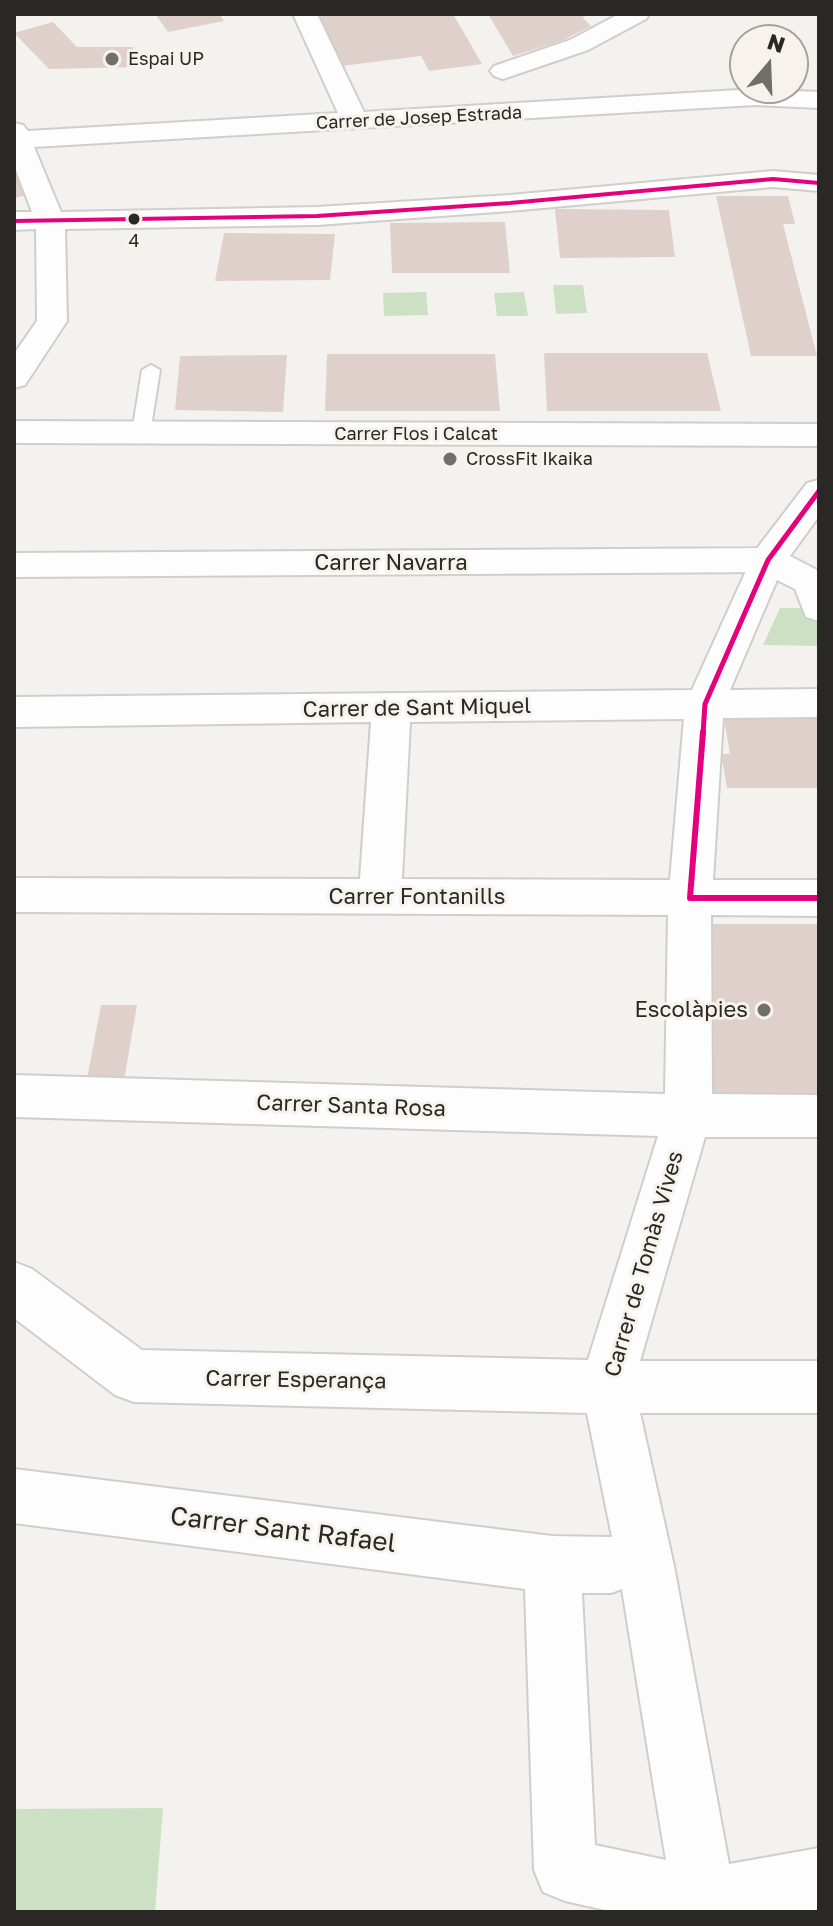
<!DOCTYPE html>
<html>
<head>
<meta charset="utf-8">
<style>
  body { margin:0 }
  #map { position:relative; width:833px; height:1926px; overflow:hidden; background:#f4f2ef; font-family:"Golos Text",sans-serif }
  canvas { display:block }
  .frame { position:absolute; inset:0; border:16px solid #292825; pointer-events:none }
  .north { position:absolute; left:729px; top:24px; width:80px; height:80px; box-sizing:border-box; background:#f7f3ec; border:2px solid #a5a29c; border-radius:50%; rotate:19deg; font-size:22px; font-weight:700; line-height:32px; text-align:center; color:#292825 }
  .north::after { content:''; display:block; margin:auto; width:28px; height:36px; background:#706f6c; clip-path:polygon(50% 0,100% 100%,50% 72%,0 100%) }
</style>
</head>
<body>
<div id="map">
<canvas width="833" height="1926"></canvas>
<div class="frame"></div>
<div class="north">N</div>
</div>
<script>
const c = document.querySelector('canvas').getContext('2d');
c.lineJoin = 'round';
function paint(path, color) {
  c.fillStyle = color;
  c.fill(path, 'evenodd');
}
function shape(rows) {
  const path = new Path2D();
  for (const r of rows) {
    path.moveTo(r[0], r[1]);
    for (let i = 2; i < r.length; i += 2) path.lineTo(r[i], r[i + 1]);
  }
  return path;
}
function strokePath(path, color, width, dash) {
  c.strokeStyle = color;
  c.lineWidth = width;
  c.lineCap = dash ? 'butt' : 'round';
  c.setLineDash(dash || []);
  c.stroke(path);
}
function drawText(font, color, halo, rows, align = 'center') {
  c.font = font + ' "Golos Text",sans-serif';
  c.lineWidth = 6;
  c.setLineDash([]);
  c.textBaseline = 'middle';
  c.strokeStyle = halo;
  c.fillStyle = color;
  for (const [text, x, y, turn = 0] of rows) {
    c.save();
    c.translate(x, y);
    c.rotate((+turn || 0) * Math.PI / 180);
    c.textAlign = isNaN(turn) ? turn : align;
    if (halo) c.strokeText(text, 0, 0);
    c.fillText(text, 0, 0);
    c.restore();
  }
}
paint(shape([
  [553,285,583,285,587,313,556,314],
  [426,292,428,315,384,316,383,293],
  [524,292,528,316,497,316,494,293],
  [780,608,819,608,819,646,763,645],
  [163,1808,155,1912,14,1912,14,1809]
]), '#cce1c4');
paint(shape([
  [155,14,219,14,224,21,168,32],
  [333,14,453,14,482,64,429,71,421,56,342,66,318,16],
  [488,14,584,14,586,16,582,17,591,26,561,41,513,56],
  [53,22,77,47,133,47,133,67,49,69,14,33],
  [14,165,31,194,14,198],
  [716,196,788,196,795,224,783,224,817,356,751,356],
  [555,209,669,210,675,257,560,258],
  [505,222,510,273,392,273,390,223],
  [224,233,335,234,330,280,215,281],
  [544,353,707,353,721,411,547,411],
  [327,354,495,354,500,411,325,411],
  [287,355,283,412,175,410,180,356],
  [724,719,819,719,819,788,727,788,721,754,730,754],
  [712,924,819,924,819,1095,706,1096],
  [101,1005,137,1005,124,1080,87,1079]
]), '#dfd0cb');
const lane = shape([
  [151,365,160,370,150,433,141,439,132,433,142,370,151,365]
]);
const street = shape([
  [293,14,317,14,364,112,755,89,819,92,819,108,755,105,34,147,61,212,317,207,510,195,773,171,819,175,819,191,773,187,510,211,317,225,65,229,67,321,25,385,14,388,14,354,37,321,36,229,14,230,14,212,32,212,14,165,14,123,23,125,28,131,338,113,293,14],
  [619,14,649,14,646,19,588,50,503,79,494,76,490,71,494,66,570,40,619,14],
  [14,421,819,424,819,446,14,443,14,421],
  [819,480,819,516,790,556,819,571,819,621,806,617,795,589,777,580,730,690,819,689,819,717,723,718,713,880,819,880,819,916,711,915,712,1094,819,1095,819,1137,705,1137,640,1361,819,1361,819,1413,640,1413,674,1566,729,1864,819,1848,819,1910,614,1912,565,1901,543,1892,534,1870,525,1589,14,1523,14,1469,552,1536,612,1537,587,1413,134,1402,115,1395,14,1318,14,1262,32,1269,142,1350,588,1360,658,1136,14,1117,14,1075,665,1094,668,915,14,912,14,878,360,879,371,722,14,727,14,697,692,690,755,551,807,483,819,480],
  [684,719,670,880,402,879,410,722,684,719],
  [622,1589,654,1788,666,1860,595,1845,582,1593,611,1593,622,1589]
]);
const secondary = shape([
  [768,548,781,551,786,560,781,569,768,572,14,577,14,553,768,548]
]);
strokePath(lane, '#d0cecb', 4);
strokePath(street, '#d0cecb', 4);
strokePath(secondary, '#d0cecb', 4);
paint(lane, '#fdfdfd');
paint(street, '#fdfdfd');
paint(secondary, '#fdfdfd');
strokePath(shape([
  [14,221,317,216,510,203,773,179,819,183]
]), '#e5007d', 4);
strokePath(shape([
  [703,734,705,704,768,560,819,491]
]), '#e5007d', 5);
strokePath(shape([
  [703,732,690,898,819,898]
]), '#e5007d', 6);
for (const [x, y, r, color] of [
  [112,59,8,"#706f6c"],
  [134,219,7,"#292825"],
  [450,459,8,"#706f6c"],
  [764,1010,8,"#706f6c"]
]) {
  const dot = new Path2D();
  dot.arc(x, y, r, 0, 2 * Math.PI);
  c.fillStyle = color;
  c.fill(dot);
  strokePath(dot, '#f7f3ec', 3);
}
drawText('18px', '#292825', '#f7f3ec', [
  ["Espai UP",128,59],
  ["CrossFit Ikaika",466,459]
], 'left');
drawText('18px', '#292825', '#f7f3ec', [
  ["Carrer de Josep Estrada",419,118,-3],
  ["Carrer Flos i Calcat",416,434]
]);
drawText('18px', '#292825', '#f7f3ec', [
  ["4",134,241]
]);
drawText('22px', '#292825', '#f7f3ec', [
  ["Carrer Navarra",391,563],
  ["Carrer de Sant Miquel",417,708,-1],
  ["Carrer Fontanills",417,897],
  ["Carrer Santa Rosa",351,1106,2],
  ["Carrer de Tomàs Vives",644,1264,-74],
  ["Carrer Esperança",296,1380,1]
]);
drawText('22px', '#292825', '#f7f3ec', [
  ["Escolàpies",748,1010]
], 'right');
drawText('26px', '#292825', '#f7f3ec', [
  ["Carrer Sant Rafael",283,1530,7]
]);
</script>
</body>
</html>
